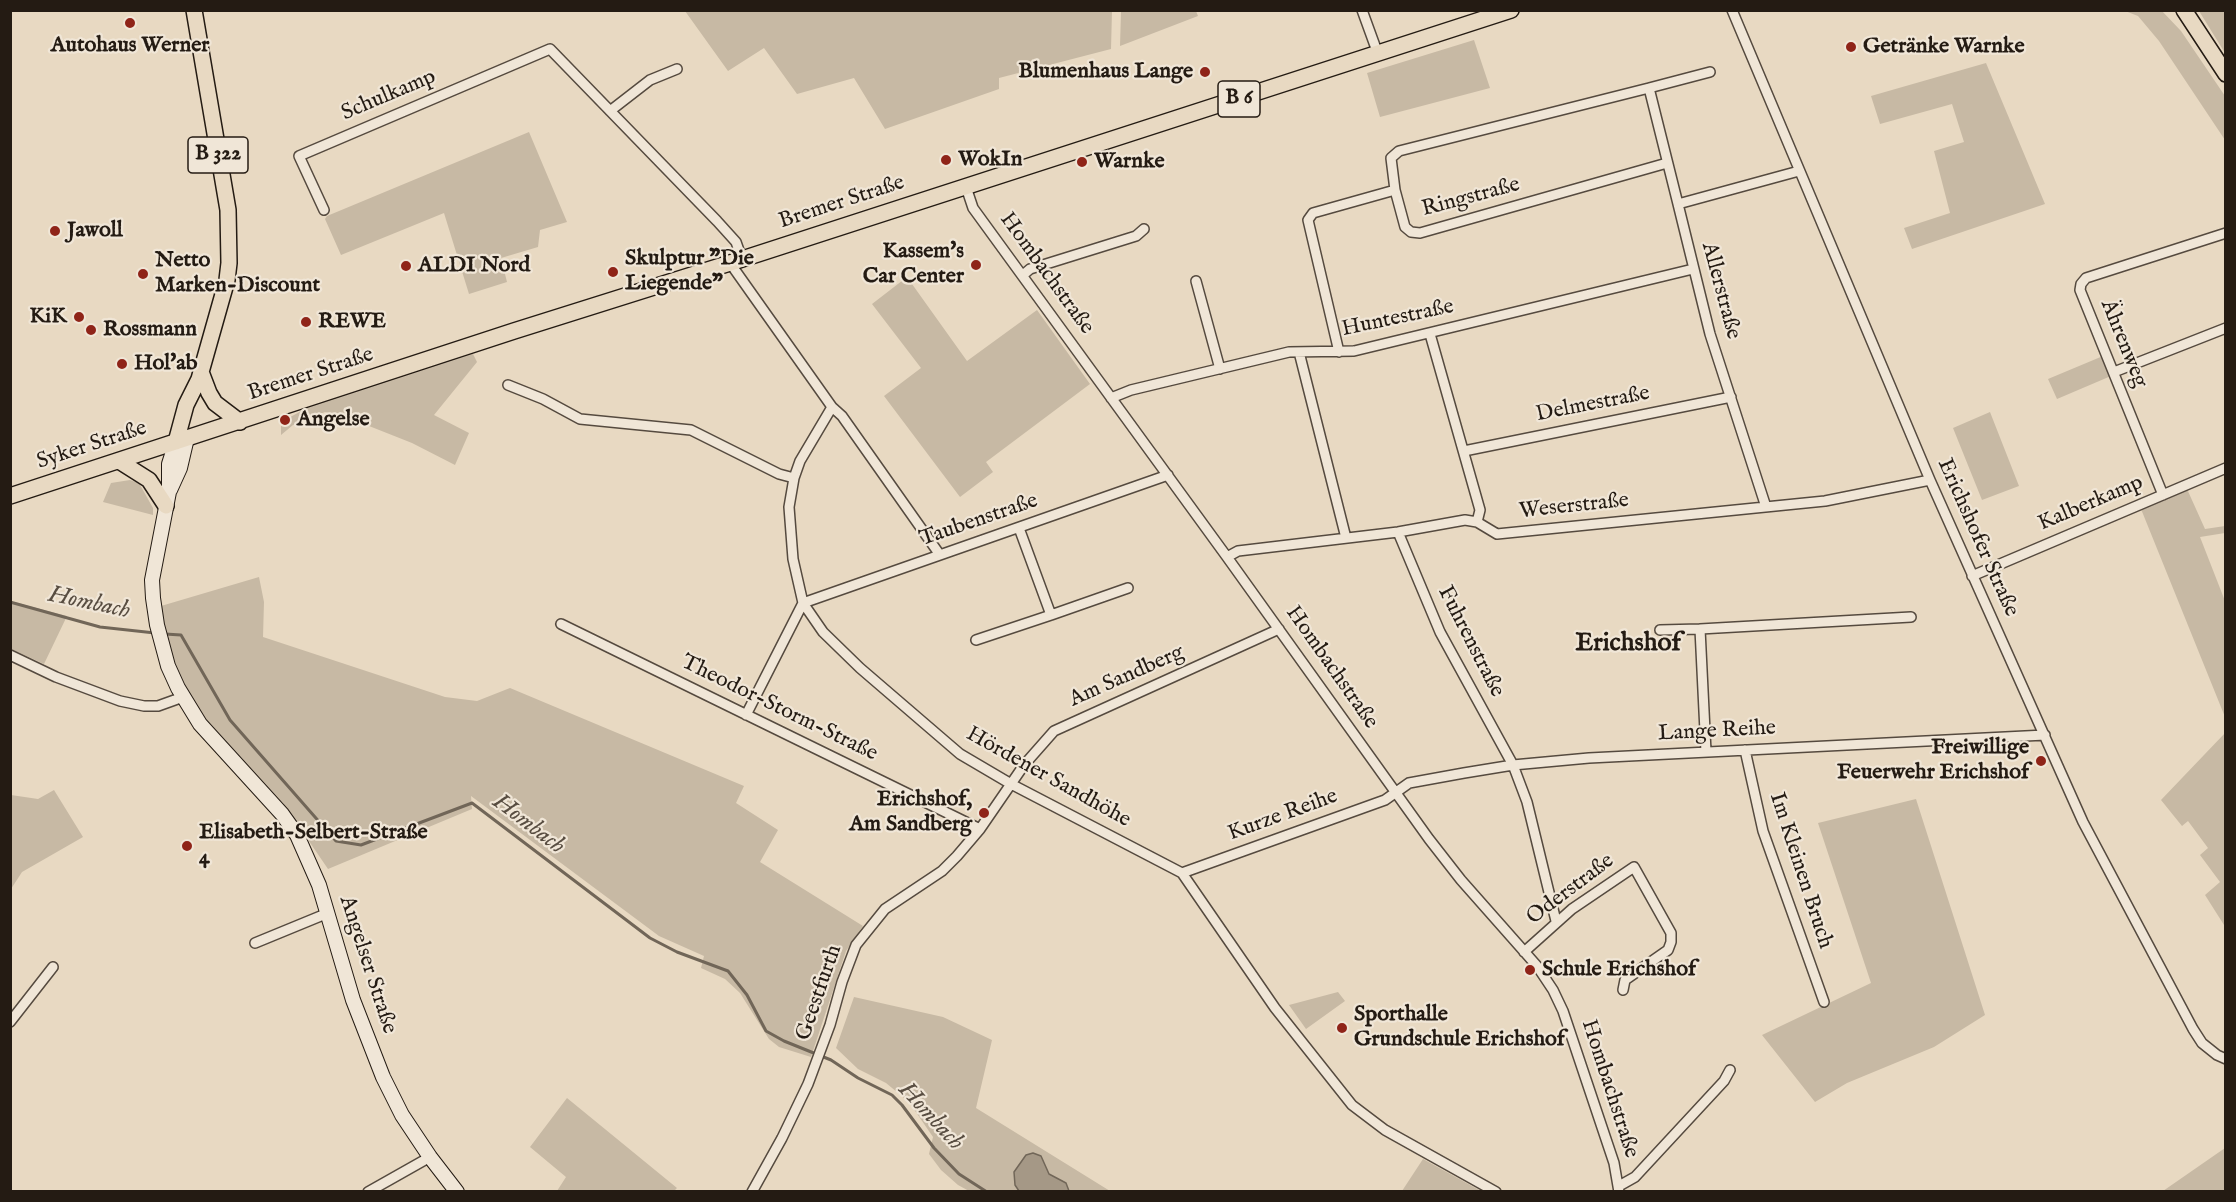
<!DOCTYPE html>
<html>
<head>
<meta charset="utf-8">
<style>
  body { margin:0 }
  #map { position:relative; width:2236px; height:1202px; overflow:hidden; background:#e8d9c2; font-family:"IM FELL English",serif }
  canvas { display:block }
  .frame { position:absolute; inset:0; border:12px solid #241b13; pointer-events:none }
</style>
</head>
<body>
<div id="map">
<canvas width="2236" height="1202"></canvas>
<div class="frame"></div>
</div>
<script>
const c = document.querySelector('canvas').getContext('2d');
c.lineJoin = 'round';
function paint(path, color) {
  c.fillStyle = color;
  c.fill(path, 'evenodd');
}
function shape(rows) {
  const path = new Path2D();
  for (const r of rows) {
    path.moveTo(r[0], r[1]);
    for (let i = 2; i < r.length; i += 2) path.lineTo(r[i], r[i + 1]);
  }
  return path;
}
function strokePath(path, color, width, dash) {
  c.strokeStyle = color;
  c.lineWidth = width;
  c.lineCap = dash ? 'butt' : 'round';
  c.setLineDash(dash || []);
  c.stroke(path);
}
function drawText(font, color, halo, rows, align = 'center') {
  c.font = font + ' "IM FELL English",serif';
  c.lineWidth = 4.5;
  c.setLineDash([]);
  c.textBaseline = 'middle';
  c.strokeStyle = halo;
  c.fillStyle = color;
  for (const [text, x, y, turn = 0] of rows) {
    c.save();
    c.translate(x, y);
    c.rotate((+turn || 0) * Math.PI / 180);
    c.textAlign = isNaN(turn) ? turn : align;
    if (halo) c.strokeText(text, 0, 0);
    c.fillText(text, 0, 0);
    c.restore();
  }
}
paint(shape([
  [685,11,1112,11,1111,49,999,78,999,89,885,129,854,78,797,94,764,48,728,71],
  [2125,11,2162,11,2181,31,2225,96,2225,140,2159,41,2138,16],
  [2199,11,2223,11,2225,14,2225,53],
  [1121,12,1196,11,1198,16,1120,46],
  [1474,40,1490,88,1380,117,1367,73],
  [1986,63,2045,204,1912,249,1904,228,1950,213,1934,151,1964,142,1952,104,1880,124,1871,96],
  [529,132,567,222,540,230,538,247,501,258,507,282,469,294,444,213,341,255,325,219,327,216],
  [907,277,967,361,1037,310,1090,384,986,462,993,472,960,497,884,396,921,368,872,304],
  [473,354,477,362,434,415,469,433,455,465,412,443,364,424,325,412,293,425,281,435,281,422,305,409],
  [2103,356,2111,376,2057,399,2048,379],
  [1990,412,2019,486,1982,500,1953,428],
  [130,480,139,483,153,508,153,515,103,502,111,483],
  [2187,489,2205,529,2225,526,2225,533,2200,537,2225,601,2225,717,2141,509],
  [259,577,264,602,263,637,445,697,477,701,510,688,744,786,736,803,778,830,760,862,863,926,846,951,811,1057,779,1047,769,1039,740,993,725,979,701,968,704,956,659,936,471,796,472,809,328,869,283,803,206,719,188,692,175,665,167,640,161,606],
  [10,601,67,616,44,664,11,649],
  [2225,733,2226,924,2224,925,2205,895,2220,882,2200,855,2208,848,2188,821,2182,826,2161,800],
  [54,790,83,837,22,872,11,889,11,795,38,799],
  [1916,799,1985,1015,1934,1047,1847,1083,1815,1102,1762,1035,1871,983,1818,823],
  [1338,992,1345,1001,1306,1029,1289,1005],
  [854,997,943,1017,992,1040,976,1108,1110,1191,969,1191,958,1185,941,1170,929,1154,933,1137,909,1102,886,1083,858,1069,836,1048],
  [567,1098,677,1188,674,1191,557,1191,566,1177,530,1147],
  [2225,1148,2225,1191,2163,1191],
  [1423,1159,1481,1191,1402,1191]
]), '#c7b9a4');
const water = shape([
  [1033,1153,1041,1156,1049,1174,1066,1183,1069,1191,1019,1191,1015,1185,1014,1172,1026,1155,1033,1153]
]);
paint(water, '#a59886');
strokePath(water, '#716658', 1.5);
strokePath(shape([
  [10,602,100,627,155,633],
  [165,634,181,635,230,720,336,841,361,845,472,803,650,938,677,952,728,971,747,995,766,1031,784,1041,831,1060,858,1078,892,1095,902,1105,934,1148,959,1174,987,1192]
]), '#716658', 3);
const minor = shape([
  [1362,10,1378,54],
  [1732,10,1930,480,2083,822,2193,1029,2202,1043,2217,1055,2226,1059],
  [1649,88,1399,151,1391,158,1395,190,1405,227,1411,232,1420,233,1667,163],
  [610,111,650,80,677,69],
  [966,187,973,208,1227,557,1429,839,1461,880,1537,966,1553,990,1563,1011,1614,1163,1619,1192],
  [1678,204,1649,88,1710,72],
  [324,210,299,156,550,49,717,221,736,242,742,259],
  [730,263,832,407,800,461,794,478,789,507,793,559,803,603,823,632,860,668,960,754,1011,784,1182,873,1275,1008,1352,1105,1385,1130,1496,1192],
  [1023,275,1030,269,1136,236,1144,229],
  [1196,281,1220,369],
  [1430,334,1480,510,1477,522],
  [1299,352,1346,538],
  [1339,352,1308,220,1313,213,1395,190],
  [2114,372,2226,328],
  [508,385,543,399,580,419,691,430,779,474,794,478],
  [1111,398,1131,390,1289,352,1354,351,1693,269],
  [832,407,842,416,940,555],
  [1464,451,1731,397],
  [2163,495,2080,290,2081,284,2086,278,2226,233],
  [1766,507,1710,334,1678,204,1799,171],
  [1398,532,1440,632,1513,765,1527,802,1556,921],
  [1227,557,1238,551,1398,532,1465,520,1477,522,1497,534,1825,501,1930,480],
  [1972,576,2226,468],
  [1051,615,1128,588],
  [561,624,980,829],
  [1700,629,1911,617],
  [1660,630,1700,629,1706,752],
  [976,640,1051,615,1019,528],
  [10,655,56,677,120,701,144,706,158,706,183,697],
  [746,715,803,603,1168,475],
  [1745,750,1763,831,1824,1002],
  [1182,873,1385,800,1409,783,1464,773,1513,765,1589,758,2045,735],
  [255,943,328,913],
  [1524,952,1572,909,1634,867,1671,933,1671,942,1668,950,1625,980,1623,990],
  [10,1022,53,967],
  [1619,1186,1635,1177,1724,1081,1730,1070],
  [368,1192,430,1157],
  [752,1192,782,1138,808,1084,830,1025,842,982,856,945,885,909,942,871,957,856,980,829,1024,765,1054,731,1279,629]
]);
const secondary = shape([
  [176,442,169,464,169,492,152,580,153,598,157,625,168,666,178,688,200,724,282,814,297,835,319,885,353,1000,383,1077,402,1115,430,1157,457,1192],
  [170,490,180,468,187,438]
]);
const primary = shape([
  [201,372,209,393,215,403,240,422],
  [176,442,186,405,199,379,227,280,229,263,228,210,194,10],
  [119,461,149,480,166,506],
  [10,496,514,331,730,263,1511,10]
]);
const trunk = shape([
  [2184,10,2226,74]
]);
strokePath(minor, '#554a3f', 12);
strokePath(secondary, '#241b13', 16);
strokePath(primary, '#241b13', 18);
strokePath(trunk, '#241b13', 18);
strokePath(minor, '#f0e6d7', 9);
strokePath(secondary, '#f0e6d7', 14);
strokePath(primary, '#e8d9c2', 15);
strokePath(trunk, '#e8d9c2', 15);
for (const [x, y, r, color] of [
  [130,23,6,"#8f2418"],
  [1851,47,6,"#8f2418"],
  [1205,72,6,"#8f2418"],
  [946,160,6,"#8f2418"],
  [1082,162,6,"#8f2418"],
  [55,231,6,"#8f2418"],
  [976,265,6,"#8f2418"],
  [406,266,6,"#8f2418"],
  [613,272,6,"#8f2418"],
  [143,274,6,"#8f2418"],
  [79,317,6,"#8f2418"],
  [306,322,6,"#8f2418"],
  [91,330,6,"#8f2418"],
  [122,364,6,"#8f2418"],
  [285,420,6,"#8f2418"],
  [2041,761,6,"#8f2418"],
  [984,813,6,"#8f2418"],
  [187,846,6,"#8f2418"],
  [1530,970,6,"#8f2418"],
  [1342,1028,6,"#8f2418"]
]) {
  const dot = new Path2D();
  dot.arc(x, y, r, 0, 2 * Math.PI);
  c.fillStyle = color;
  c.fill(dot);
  strokePath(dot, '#f0e6d7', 2);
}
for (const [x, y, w] of [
  [1239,99,42],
  [218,155,60]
]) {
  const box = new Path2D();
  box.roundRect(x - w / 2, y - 18, w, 36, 4.5);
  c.fillStyle = '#f0e6d7';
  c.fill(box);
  strokePath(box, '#241b13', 1.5);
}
drawText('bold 21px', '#241b13', null, [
  ["B 6",1239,99],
  ["B 322",218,155]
]);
drawText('bold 22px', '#241b13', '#f0e6d7', [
  ["Autohaus Werner",130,46,"center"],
  ["Getränke Warnke",1863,47],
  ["Blumenhaus Lange",1193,72,"right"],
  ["WokIn",958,160],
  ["Warnke",1094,162],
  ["Jawoll",67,231],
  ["Kassem's",964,252,"right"],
  ["Car Center",964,277,"right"],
  ["Skulptur \"Die",625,259],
  ["Liegende\"",625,284],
  ["Netto",155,261],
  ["Marken-Discount",155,286],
  ["ALDI Nord",418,266],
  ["KiK",67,317,"right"],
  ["REWE",318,322],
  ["Rossmann",103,330],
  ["Hol'ab",134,364],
  ["Angelse",297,420],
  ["Freiwillige",2029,748,"right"],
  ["Feuerwehr Erichshof",2029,773,"right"],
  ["Erichshof,",972,800,"right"],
  ["Am Sandberg",972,825,"right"],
  ["Elisabeth-Selbert-Straße",199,833],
  ["4",199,858],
  ["Schule Erichshof",1542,970],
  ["Sporthalle",1354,1015],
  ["Grundschule Erichshof",1354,1040]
], 'left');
drawText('22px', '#241b13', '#f0e6d7', [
  ["Schulkamp",389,96,-23],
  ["Ringstraße",1471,198,-15],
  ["Bremer Straße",842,203,-18],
  ["Hombachstraße",1046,274,54],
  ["Allerstraße",1720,291,75],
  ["Huntestraße",1398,319,-12],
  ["Ährenweg",2123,344,68],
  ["Bremer Straße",311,375,-18],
  ["Delmestraße",1593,405,-11],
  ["Syker Straße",92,446,-18],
  ["Kalberkamp",2091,504,-23],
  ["Weserstraße",1574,507,-6],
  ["Taubenstraße",979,521,-19],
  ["Erichshofer Straße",1977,538,66],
  ["Fuhrenstraße",1470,642,63],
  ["Hombachstraße",1331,668,55],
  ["Am Sandberg",1127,677,-24],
  ["Theodor-Storm-Straße",779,709,26],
  ["Lange Reihe",1717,732,-3],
  ["Hördener Sandhöhe",1048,778,29],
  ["Kurze Reihe",1283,816,-20],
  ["Im Kleinen Bruch",1800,871,72],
  ["Oderstraße",1571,890,-37],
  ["Angelser Straße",367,965,72],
  ["Geestfurth",820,993,-71],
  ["Hombachstraße",1609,1089,72]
]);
drawText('italic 24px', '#584d41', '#f0e6d7', [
  ["Hombach",89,604,12],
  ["Hombach",528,825,37],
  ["Hombach",930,1117,47]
]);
drawText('bold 26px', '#241b13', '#f0e6d7', [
  ["Erichshof",1628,645]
]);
</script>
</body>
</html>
